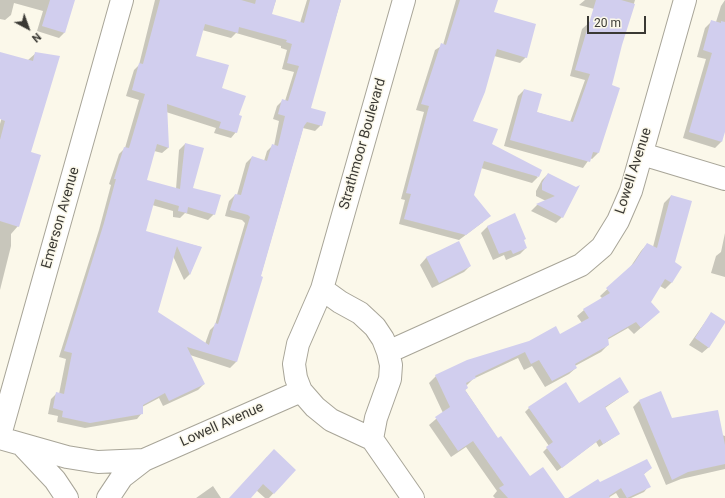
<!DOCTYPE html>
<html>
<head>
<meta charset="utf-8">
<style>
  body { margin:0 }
  #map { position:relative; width:725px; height:498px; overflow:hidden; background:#fbf8ea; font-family:Roboto,sans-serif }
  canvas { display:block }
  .north { position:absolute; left:8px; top:8px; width:40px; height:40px; -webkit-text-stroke:3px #fbf8ea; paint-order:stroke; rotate:139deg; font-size:11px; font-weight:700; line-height:16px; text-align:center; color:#3a3934 }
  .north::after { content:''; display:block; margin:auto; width:14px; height:18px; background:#3a3934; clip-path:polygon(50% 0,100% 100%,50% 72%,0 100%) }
  .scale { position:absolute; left:587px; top:16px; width:59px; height:18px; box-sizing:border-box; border:2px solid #3a3934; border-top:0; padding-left:5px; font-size:12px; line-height:14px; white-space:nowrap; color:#3a3934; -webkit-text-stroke:3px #fbf8ea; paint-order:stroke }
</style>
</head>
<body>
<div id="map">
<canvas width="725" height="498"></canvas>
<div class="north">N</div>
<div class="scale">20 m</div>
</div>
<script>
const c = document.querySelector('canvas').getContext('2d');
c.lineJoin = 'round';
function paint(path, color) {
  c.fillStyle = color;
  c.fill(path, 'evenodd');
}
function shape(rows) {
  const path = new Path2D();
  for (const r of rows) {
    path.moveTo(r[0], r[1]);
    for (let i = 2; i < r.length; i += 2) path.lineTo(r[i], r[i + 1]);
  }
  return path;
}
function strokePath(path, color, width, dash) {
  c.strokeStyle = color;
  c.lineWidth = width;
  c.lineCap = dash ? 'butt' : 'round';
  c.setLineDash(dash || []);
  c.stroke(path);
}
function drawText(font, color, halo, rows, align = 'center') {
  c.font = font + ' Roboto,sans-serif';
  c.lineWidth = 3;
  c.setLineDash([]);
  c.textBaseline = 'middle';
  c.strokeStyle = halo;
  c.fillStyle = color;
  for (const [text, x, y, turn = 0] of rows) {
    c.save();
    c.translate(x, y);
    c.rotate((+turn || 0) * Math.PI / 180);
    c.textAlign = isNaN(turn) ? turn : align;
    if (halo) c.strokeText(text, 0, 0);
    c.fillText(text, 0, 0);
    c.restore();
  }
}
paint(shape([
  [0,0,74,0,64,33,59,38,37,31,43,11,14,3,11,15,5,20,0,19],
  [155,0,276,0,271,15,300,23,307,0,341,0,309,108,321,125,315,131,303,128,236,362,230,368,190,355,204,384,198,390,163,406,159,398,142,407,142,413,137,419,85,428,57,422,58,416,48,414,51,399,56,394,59,394,66,359,59,357,99,230,111,185,109,184,119,154,125,148,139,100,126,96,134,70,139,65],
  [202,30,231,38,236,33,281,46,281,48,287,50,282,69,294,72,285,101,282,101,277,106,273,119,279,121,274,146,272,146,267,151,264,161,252,157,246,163,237,195,235,195,229,201,225,216,242,220,245,223,215,325,210,330,205,344,157,313,173,256,184,280,190,274,201,247,144,232,152,205,173,211,173,217,180,218,185,213,208,220,214,214,192,188,185,144,179,150,176,189,145,181,154,151,162,153,168,148,166,112,216,128,214,133,231,138,236,132,238,116,221,88,195,56],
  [456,0,496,0,493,13,526,57,520,63,494,56,472,122,491,145,538,177,532,183,481,168,473,195,483,222,459,240,399,224,405,200,401,199,424,112,416,110,435,50,443,45],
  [585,0,635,0,621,45,611,86,598,153,592,159,590,158,583,168,504,146,518,96,524,90,536,112,570,122,585,80,570,76,582,29,602,11,579,5],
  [725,0,725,128,721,142,715,148,683,138,706,59,697,57,705,28,712,21,716,22,721,6],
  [36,53,30,153,18,226,11,234,11,246,0,290,0,124,16,67,28,60],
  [548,174,562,217,556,223,531,211,537,205,546,201,536,196,536,191,542,180],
  [671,196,674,263,681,267,671,283,665,289,660,286,650,302,652,318,634,334,628,328,607,340,608,345,601,352,575,366,576,368,569,374,545,387,532,366,524,370,518,358,473,379,466,386,467,388,465,390,498,439,530,478,556,498,495,498,493,496,497,491,466,447,451,457,429,425,443,413,429,383,436,376,560,335,582,323,577,316,584,310,603,299,600,296,629,269,641,251,647,244,653,247,664,203],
  [488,226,523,241,526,248,520,254,506,260,504,255,493,260,481,233],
  [725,233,725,277,711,273,716,256,721,252],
  [458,242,470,266,464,272,432,288,420,265,426,258],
  [710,315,709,347,702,353,689,345],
  [628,392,605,408,619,434,599,447,596,442,557,471,543,452,549,446,525,412,529,408,579,404],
  [639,401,672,419,725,436,725,469,681,479,666,485,633,407],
  [267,457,295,470,269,498,265,498,256,490,250,498,234,498],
  [651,468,643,475,649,486,644,492,631,498,619,498,616,493,608,498,579,498,599,484],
  [213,486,221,498,196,498]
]), '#0003');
paint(shape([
  [50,0,75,0,65,33,42,26],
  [160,0,241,0,255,4,256,0,276,0,272,14,304,23,310,0,341,0,311,108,326,112,322,126,307,122,304,126,261,276,263,277,237,362,187,347,205,384,169,401,165,393,143,405,143,414,90,423,62,417,63,411,53,408,56,392,64,394,72,353,64,351,104,223,116,179,114,179,124,147,129,148,145,94,132,90,139,63,143,64],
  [205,24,238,33,239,27,287,40,286,42,292,44,287,63,299,66,288,101,282,99,278,114,285,116,278,146,272,144,267,161,252,156,241,195,235,194,230,210,248,215,250,217,218,324,215,323,209,345,158,312,177,246,190,275,202,247,146,231,155,199,179,206,178,211,187,213,188,207,215,215,221,195,193,188,204,148,185,143,180,189,147,180,157,144,169,148,167,104,221,122,219,128,237,133,242,116,239,115,246,96,222,88,229,65,196,56],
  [460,0,498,0,494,12,536,24,527,58,497,49,485,92,473,121,498,129,492,144,542,170,539,177,484,161,474,195,491,216,466,235,404,219,411,194,406,193,429,106,421,104,441,43,446,45],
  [596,0,621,0,635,4,622,45,612,85,620,88,599,153,593,152,590,162,510,140,524,89,542,94,537,112,573,122,590,74,575,70],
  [711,20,721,23,721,21,725,22,725,132,722,142,689,132,712,53,703,50],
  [0,52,33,61,35,52,60,56,31,152,41,155,19,227,0,221,0,140,5,121,0,119],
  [548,173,576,187,580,185,563,218,536,204,555,196,542,190,542,183],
  [671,195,692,201,675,262,682,267,672,283,665,279,651,302,660,312,641,328,636,322,608,338,609,345,575,364,577,368,552,381,539,360,531,364,525,352,475,376,476,378,466,383,468,388,465,390,498,438,501,436,530,476,543,467,565,498,508,498,499,488,504,485,473,441,458,451,435,417,450,407,435,375,467,360,529,341,556,326,560,334,589,318,583,309,610,293,606,288,634,263,647,243,657,248],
  [515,213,526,239,524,240,527,248,513,254,511,250,499,254,487,226],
  [459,241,471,266,439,283,426,257],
  [711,312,725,321,725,323,709,348,695,338],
  [620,377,629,392,605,407,620,434,603,444,600,439,562,468,546,447,553,442,528,407,566,382,579,403],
  [661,391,672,418,718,410,725,445,725,464,688,472,672,480,639,400],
  [274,449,296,470,274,494,263,484,251,498,229,498],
  [647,459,652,468,644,474,651,487,627,498,621,488,609,496,610,498,568,498,598,479,600,482]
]), '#d1ceee');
const minor = shape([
  [642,154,725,179],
  [322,289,404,0],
  [388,352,581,265,602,247,618,221,631,191,685,0],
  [0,435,122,0],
  [0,438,67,457,98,462,144,460,301,391],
  [372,439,376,418,390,379,391,365,388,352,383,339,375,327,360,313,340,302,322,289,298,344,294,364,296,378,301,391,315,407,331,420,372,439,413,498],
  [24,447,55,480,67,498],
  [108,498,122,477,144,460]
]);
strokePath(minor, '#a8a598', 24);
strokePath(minor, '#fff', 22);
drawText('14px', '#3a3934', '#fbf8ea', [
  ["Strathmoor Boulevard",363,144,-74],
  ["Lowell Avenue",634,171,-72],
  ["Emerson Avenue",61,218,-74],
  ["Lowell Avenue",222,425,-24]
]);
</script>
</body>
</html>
